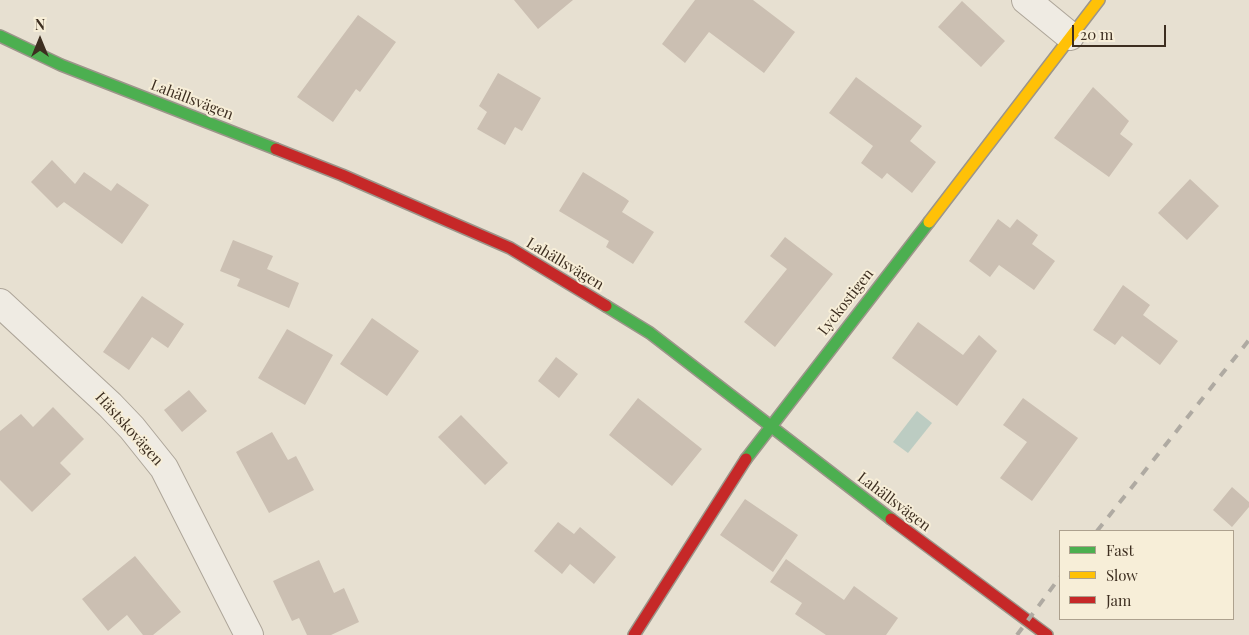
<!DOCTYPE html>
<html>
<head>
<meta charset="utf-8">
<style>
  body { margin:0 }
  #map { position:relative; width:1249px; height:635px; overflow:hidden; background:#e7e0d1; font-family:"Playfair Display",serif }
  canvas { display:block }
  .legend { position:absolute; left:1059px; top:530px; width:175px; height:90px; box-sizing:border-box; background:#f7eed8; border:1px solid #ada18e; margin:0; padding:6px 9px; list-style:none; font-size:15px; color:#3d2e20 }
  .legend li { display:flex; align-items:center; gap:10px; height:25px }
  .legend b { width:25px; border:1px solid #ada18e }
  .north { position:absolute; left:15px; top:15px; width:50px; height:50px; -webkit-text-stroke:4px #f7eed8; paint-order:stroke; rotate:0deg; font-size:14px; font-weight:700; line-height:20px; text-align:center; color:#3d2e20 }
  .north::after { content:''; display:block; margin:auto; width:18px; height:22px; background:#3d2e20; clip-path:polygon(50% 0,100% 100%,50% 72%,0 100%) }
  .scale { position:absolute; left:1072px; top:25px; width:94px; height:22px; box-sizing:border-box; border:2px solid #3d2e20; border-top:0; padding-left:6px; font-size:15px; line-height:18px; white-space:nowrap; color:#3d2e20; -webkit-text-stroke:4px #f7eed8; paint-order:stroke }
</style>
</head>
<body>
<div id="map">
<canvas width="1249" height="635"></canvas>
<ul class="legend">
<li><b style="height:6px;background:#4caf50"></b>Fast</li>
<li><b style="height:6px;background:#ffc107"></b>Slow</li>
<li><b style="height:6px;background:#c62828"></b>Jam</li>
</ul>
<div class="north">N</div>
<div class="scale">20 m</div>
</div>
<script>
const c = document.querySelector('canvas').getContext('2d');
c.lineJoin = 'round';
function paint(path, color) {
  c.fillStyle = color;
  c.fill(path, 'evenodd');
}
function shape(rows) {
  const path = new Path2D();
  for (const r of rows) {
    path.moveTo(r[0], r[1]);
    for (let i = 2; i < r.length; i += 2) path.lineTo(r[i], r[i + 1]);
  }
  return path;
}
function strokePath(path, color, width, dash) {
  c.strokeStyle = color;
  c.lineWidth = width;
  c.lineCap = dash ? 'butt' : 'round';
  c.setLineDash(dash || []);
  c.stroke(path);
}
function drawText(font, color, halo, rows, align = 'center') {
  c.font = font + ' "Playfair Display",serif';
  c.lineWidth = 4;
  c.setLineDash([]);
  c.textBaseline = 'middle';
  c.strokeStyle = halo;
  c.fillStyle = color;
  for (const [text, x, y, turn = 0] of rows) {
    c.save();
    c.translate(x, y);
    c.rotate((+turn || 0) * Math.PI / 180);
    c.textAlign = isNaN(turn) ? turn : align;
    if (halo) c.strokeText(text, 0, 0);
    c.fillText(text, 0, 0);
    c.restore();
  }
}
paint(shape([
  [917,411,932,423,908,453,893,442]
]), '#bcccc2');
paint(shape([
  [514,0,573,0,538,29],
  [695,0,753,0,795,32,764,73,709,32,685,63,662,44],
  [962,1,1005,41,981,67,938,27],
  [358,15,396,42,360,92,356,89,333,122,297,97],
  [498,73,541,98,522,131,515,127,505,145,477,129,487,112,479,106],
  [856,77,922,126,910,141,936,162,912,193,887,173,882,179,861,163,873,146,829,113],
  [1093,87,1129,121,1120,134,1133,144,1109,177,1054,138],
  [52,160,75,184,84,172,111,191,117,183,149,205,122,244,64,202,57,208,31,182],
  [583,172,625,198,629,201,622,212,654,232,633,264,606,247,609,241,559,211],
  [1190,179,1219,206,1187,240,1158,213],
  [998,219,1010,228,1017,219,1038,235,1032,244,1055,261,1034,290,999,265,990,277,969,261],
  [785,237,833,274,775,347,744,322,787,269,770,256],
  [233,240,273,256,267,269,299,283,289,308,237,286,240,279,220,271],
  [1123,285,1150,305,1143,315,1178,341,1160,365,1122,336,1115,345,1093,330],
  [142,296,184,324,168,348,152,337,129,370,103,352],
  [372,318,419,351,387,396,340,364],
  [918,322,963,355,979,335,997,351,957,406,892,358],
  [287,329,333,355,305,405,258,378],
  [556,357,578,374,559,398,538,381],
  [189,390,207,411,182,432,164,410],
  [638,398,702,449,672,486,609,435],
  [1023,398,1078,438,1032,501,1000,478,1027,442,1003,425],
  [53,407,84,439,60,463,71,474,32,512,0,480,0,431,21,414,33,427],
  [461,415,508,463,485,485,438,437],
  [272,432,288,460,296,456,314,490,269,513,236,452],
  [1232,487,1249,502,1249,507,1232,527,1213,510],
  [745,499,798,535,773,572,720,535],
  [558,522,574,534,580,527,616,557,594,584,570,564,562,574,534,551],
  [135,556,181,612,153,635,143,635,127,615,108,631,82,599],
  [786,559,844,600,854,586,898,618,886,635,826,635,795,614,802,603,770,582],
  [319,560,334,593,344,588,359,622,331,635,307,635,299,618,292,621,273,581]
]), '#cbbfb2');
const street = shape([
  [1026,0,1070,36],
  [0,303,110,405,132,428,164,468,249,635]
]);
const fast = shape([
  [0,36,61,65,276,149],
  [606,306,650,333,891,519],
  [746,459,929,222]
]);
const slow = shape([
  [929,222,1099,0]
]);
const jam = shape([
  [276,149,342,175,510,248,606,306],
  [891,519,1047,635],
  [634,635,746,459]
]);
strokePath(street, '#ada599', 30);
strokePath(fast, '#9c958a', 14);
strokePath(slow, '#9c958a', 14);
strokePath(jam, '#9c958a', 14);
strokePath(street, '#efebe3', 28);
strokePath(fast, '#4caf50', 11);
strokePath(slow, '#ffc107', 11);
strokePath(jam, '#c62828', 11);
strokePath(shape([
  [1097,531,1249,340],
  [1017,635,1060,577]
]), '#afaaa2', 4, [9, 9]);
drawText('15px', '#3d2e20', '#f7eed8', [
  ["Lahällsvägen",192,100,21],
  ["Lahällsvägen",565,264,31],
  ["Lyckostigen",846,302,-52],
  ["Hästskovägen",129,429,48],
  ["Lahällsvägen",894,502,37]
]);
</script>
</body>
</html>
